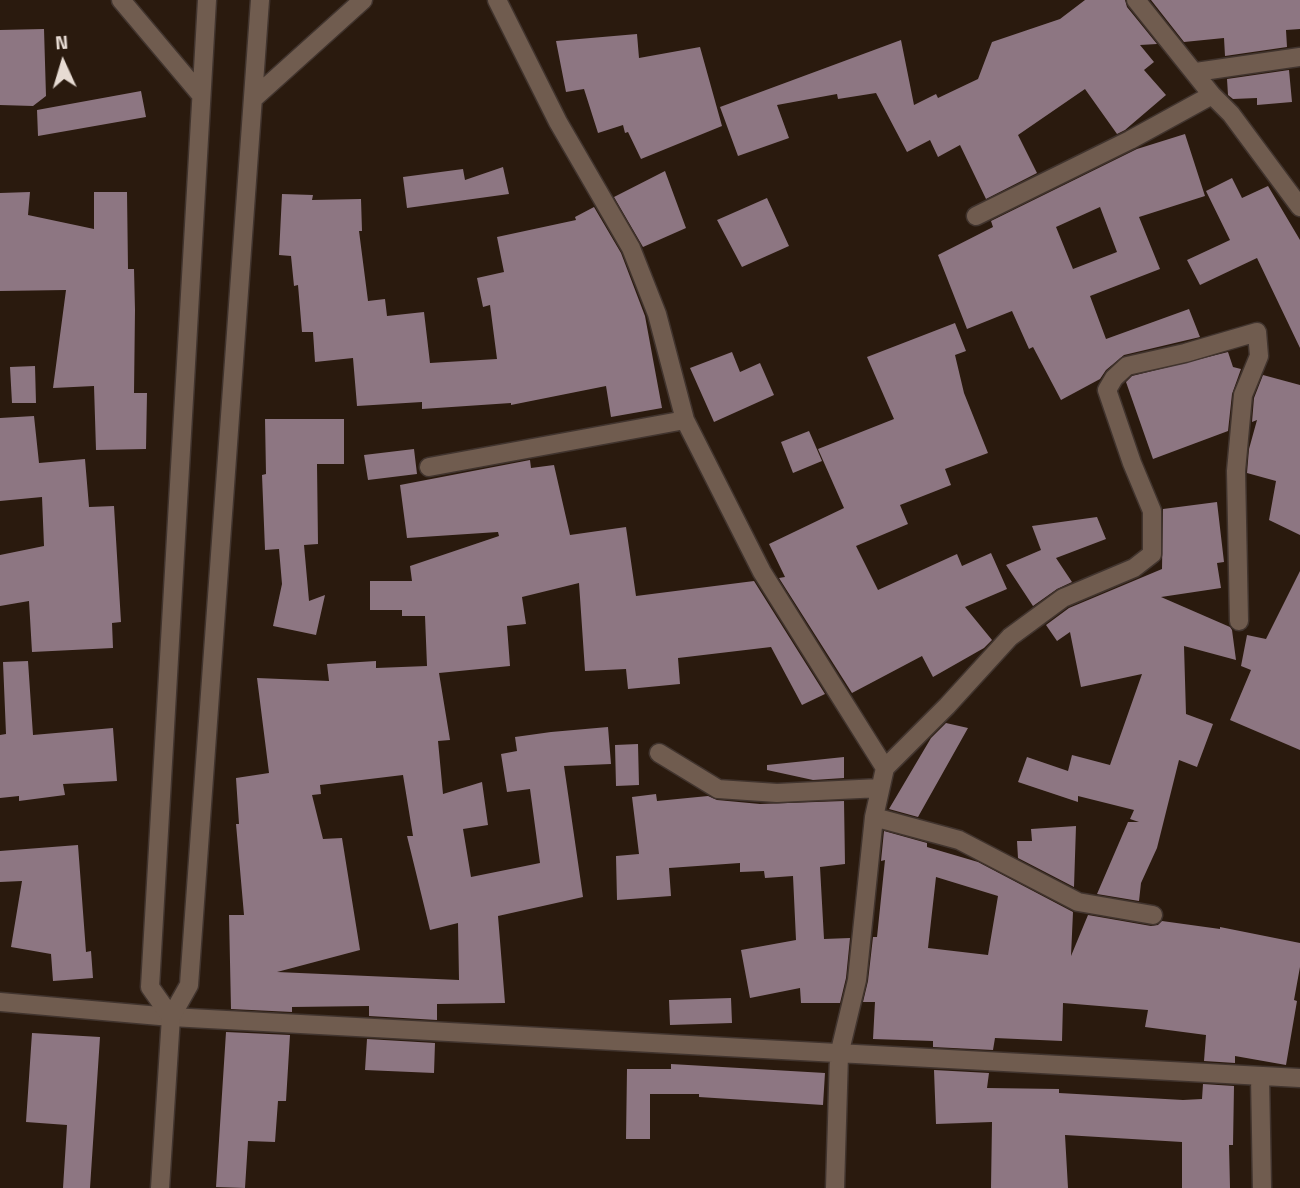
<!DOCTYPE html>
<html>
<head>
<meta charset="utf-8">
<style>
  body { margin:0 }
  #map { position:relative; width:1300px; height:1188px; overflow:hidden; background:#2a1a0e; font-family:"Titillium Web",sans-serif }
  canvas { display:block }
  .north { position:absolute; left:28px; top:28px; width:70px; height:70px; -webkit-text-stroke:5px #2a1a0e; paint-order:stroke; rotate:356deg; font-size:19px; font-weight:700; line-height:28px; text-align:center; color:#e7dbd3 }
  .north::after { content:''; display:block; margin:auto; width:24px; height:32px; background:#e7dbd3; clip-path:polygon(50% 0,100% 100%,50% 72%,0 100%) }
</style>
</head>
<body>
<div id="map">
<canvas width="1300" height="1188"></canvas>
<div class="north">N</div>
</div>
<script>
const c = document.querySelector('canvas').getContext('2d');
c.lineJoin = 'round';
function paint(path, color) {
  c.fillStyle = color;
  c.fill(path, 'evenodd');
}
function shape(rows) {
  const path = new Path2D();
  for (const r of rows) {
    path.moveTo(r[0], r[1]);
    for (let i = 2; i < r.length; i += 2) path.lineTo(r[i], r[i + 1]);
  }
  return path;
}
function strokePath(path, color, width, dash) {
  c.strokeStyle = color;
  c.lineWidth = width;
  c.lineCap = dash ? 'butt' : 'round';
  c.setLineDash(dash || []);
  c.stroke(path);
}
paint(shape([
  [1085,0,1125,0,1127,7,1157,44,1140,45,1154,62,1144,70,1166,95,1125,130,1117,134,1085,89,1018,135,1037,173,986,199,960,145,938,157,930,140,907,152,876,93,838,99,837,94,777,105,789,138,738,156,720,107,901,40,914,105,936,94,938,98,978,79,992,42,1060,19],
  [1151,0,1300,0,1300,29,1286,30,1287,47,1225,56,1224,38,1184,42],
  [44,29,46,96,33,106,0,105,0,30],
  [637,34,639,58,700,47,722,126,641,159,628,132,625,133,623,125,598,133,584,89,566,92,556,41],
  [1289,70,1292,102,1257,105,1257,98,1233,99,1228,95,1227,79],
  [141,91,146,117,38,136,37,110],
  [1185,134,1205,196,1139,217,1160,269,1090,296,1106,339,1189,309,1200,337,1124,355,1106,370,1100,379,1061,400,1033,347,1029,349,1012,311,967,329,938,255,993,227,991,221,1137,149],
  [1100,207,1117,252,1073,269,1056,227],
  [503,167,509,194,407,208,403,177,463,169,465,180],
  [665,171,686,228,643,247,614,197],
  [1232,178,1242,198,1268,186,1300,240,1300,348,1257,258,1200,285,1187,260,1230,240,1206,191],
  [30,192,28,215,94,229,94,192,127,192,128,269,134,269,135,310,134,393,147,393,146,449,96,450,94,386,53,388,66,290,0,291,0,193],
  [282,194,313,195,312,200,361,199,362,231,359,231,368,301,385,299,387,316,424,312,430,363,497,359,490,305,483,307,477,278,504,272,497,237,576,220,575,217,594,207,621,253,645,316,662,408,611,417,606,386,511,405,511,403,422,409,422,402,357,406,353,358,315,362,313,332,302,332,298,285,294,286,291,256,279,255],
  [767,198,789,246,742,267,717,220],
  [955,323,966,351,955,355,964,393,988,453,945,469,951,485,900,505,908,524,856,546,878,590,957,554,962,566,991,553,1007,589,965,607,992,640,984,648,933,677,922,656,852,693,779,578,785,577,769,544,844,508,818,449,894,419,867,357],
  [732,352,740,372,760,363,774,395,714,422,690,368],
  [1228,352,1233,367,1241,369,1232,394,1228,431,1153,459,1126,382,1132,376],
  [35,366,36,403,12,403,10,367],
  [1263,375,1300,385,1300,535,1269,520,1276,481,1247,473,1249,449,1257,420,1252,422,1254,398],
  [34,416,39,463,85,459,89,507,114,506,121,622,112,623,113,648,32,652,29,601,0,606,0,555,44,546,42,497,0,501,0,418],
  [265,419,344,419,344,464,317,464,318,544,304,545,309,601,325,595,316,635,273,626,282,584,279,549,265,550,262,475,266,474],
  [809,431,822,461,793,473,781,442],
  [414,449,417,474,368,480,364,455],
  [530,460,531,468,554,465,570,535,626,527,636,596,754,581,825,694,802,705,771,647,678,658,680,684,628,689,626,669,585,671,579,583,522,597,526,624,507,626,510,666,439,673,450,740,438,741,443,794,482,782,488,825,463,829,471,877,540,863,530,789,507,792,501,754,517,751,515,737,551,732,608,727,611,764,564,766,583,897,498,916,505,1003,437,1004,437,1020,369,1016,369,1006,292,1007,292,1012,231,1009,229,915,244,915,236,824,239,824,236,778,269,773,257,678,329,681,327,664,376,661,376,668,427,666,425,616,402,616,402,610,370,610,370,581,412,581,410,566,499,536,498,532,407,538,400,485],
  [403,775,413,836,407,836,430,930,458,923,459,980,277,972,360,950,342,838,323,839,312,795,321,794,320,785],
  [1217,502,1224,562,1217,563,1221,588,1161,597,1230,627,1232,630,1236,660,1184,646,1186,714,1213,724,1197,767,1179,760,1157,848,1141,883,1139,901,1097,894,1128,822,1139,822,1130,819,1134,810,1078,796,1078,802,1018,782,1027,757,1068,771,1072,755,1110,765,1142,674,1081,687,1070,632,1057,641,1046,625,1069,608,1162,569,1163,509],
  [1097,517,1106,539,1056,558,1072,582,1057,589,1033,606,1006,565,1041,550,1032,526],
  [1300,571,1300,750,1230,720,1251,670,1241,666,1247,635,1266,639],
  [28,661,33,735,113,728,117,781,63,784,65,795,19,801,19,796,0,798,0,735,6,734,3,662],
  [946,723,968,728,918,817,889,809,931,738],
  [638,744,639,785,616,786,615,745],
  [844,757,844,778,813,780,767,770,767,765],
  [656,794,657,801,708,796,717,800,760,804,844,801,845,864,820,867,824,939,850,938,846,978,840,1003,801,1003,800,988,750,998,741,950,796,940,793,876,765,878,764,871,740,872,740,863,669,868,671,896,617,900,616,856,639,854,632,797],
  [1076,826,1074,887,1018,858,1017,841,1032,841,1031,829],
  [884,831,927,843,927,847,978,862,1073,912,1071,956,1088,915,1151,926,1158,925,1162,921,1220,929,1220,927,1300,943,1300,967,1294,1000,1297,1001,1286,1065,1235,1056,1235,1063,1204,1061,1206,1035,1145,1027,1148,1010,1063,1003,1062,1041,995,1038,993,1050,933,1047,933,1041,873,1039,875,1002,863,1002,868,981,873,937,877,937,885,860,881,861],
  [936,877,998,896,988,955,928,948],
  [78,845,86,952,91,951,93,978,53,981,51,954,11,947,22,881,0,882,0,851],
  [731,998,732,1023,670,1025,669,1000],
  [226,1032,290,1035,286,1101,278,1101,275,1142,248,1141,245,1188,216,1187],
  [32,1033,100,1037,90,1188,63,1188,67,1125,26,1122],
  [367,1039,435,1043,434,1073,365,1070],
  [671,1064,825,1073,823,1105,699,1097,699,1094,650,1094,650,1139,626,1139,627,1069,671,1069],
  [934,1070,989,1073,987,1088,1059,1089,1059,1093,1183,1100,1202,1099,1203,1084,1234,1086,1233,1145,1229,1145,1230,1188,1182,1188,1182,1142,1065,1135,1068,1188,991,1188,992,1122,936,1124]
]), '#8d7682');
const minor = shape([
  [497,0,558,122,631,248,657,314,685,420,762,572,885,768],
  [1136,0,1212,95,1231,114,1300,207],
  [1196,72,1300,57],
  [976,216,1130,140,1212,95],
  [429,467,685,420],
  [659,753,718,789,777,793,880,788],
  [874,817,959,840,1078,902,1153,915],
  [0,1002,171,1017,1300,1078],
  [1260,1076,1262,1188],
  [835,1188,839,1055,857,980,874,817,885,768,947,706,1010,637,1063,598,1134,568,1152,554,1152,511,1132,463,1107,390,1114,378,1127,366,1185,353,1257,332,1259,356,1243,395,1236,471,1239,621]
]);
const tertiary = shape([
  [121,0,201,95],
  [253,99,363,0],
  [171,1017,150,987,207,0],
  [160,1188,171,1017,189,985,260,0]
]);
strokePath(minor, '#41342e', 21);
strokePath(tertiary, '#41342e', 21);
strokePath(minor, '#705c4f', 18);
strokePath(tertiary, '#705c4f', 18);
</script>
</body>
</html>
